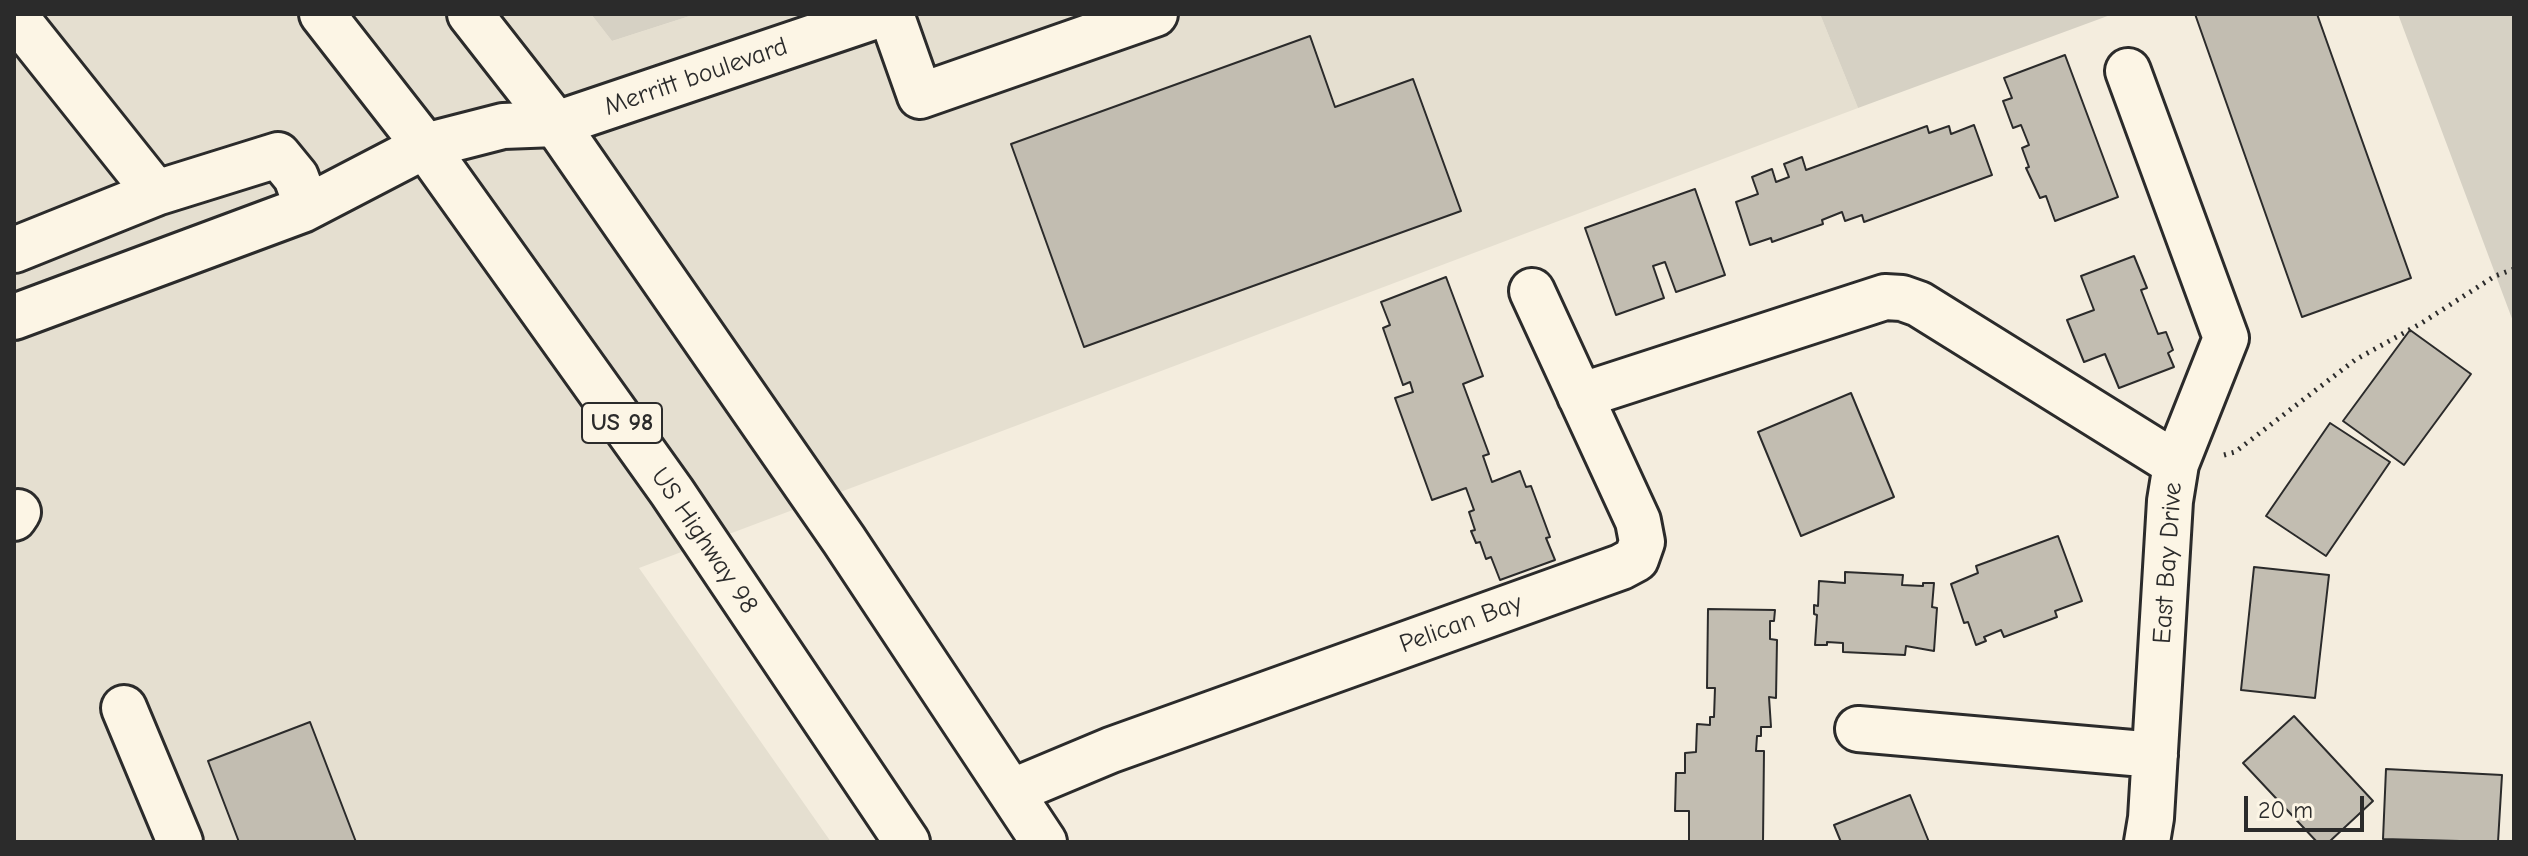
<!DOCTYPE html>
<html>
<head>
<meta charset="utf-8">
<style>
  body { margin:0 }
  #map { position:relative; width:2528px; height:856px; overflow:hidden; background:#f4edde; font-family:"Comic Neue",sans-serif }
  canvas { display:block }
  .frame { position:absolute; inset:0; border:16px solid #2b2b2b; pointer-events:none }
  .scale { position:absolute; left:2244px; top:796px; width:120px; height:36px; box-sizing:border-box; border:4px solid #2b2b2b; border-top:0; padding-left:10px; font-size:24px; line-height:28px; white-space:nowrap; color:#2b2b2b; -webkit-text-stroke:6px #fcf5e5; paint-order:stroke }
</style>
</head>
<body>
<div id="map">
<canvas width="2528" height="856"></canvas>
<div class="frame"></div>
<div class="scale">20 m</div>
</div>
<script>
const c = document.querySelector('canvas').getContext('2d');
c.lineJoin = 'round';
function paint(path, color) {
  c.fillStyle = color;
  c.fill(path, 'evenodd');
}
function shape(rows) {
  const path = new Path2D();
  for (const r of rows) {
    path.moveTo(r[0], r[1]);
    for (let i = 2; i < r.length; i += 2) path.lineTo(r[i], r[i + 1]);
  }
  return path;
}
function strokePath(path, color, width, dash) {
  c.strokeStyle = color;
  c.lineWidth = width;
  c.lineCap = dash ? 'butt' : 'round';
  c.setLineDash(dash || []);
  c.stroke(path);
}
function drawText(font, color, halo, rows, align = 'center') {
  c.font = font + ' "Comic Neue",sans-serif';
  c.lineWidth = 8;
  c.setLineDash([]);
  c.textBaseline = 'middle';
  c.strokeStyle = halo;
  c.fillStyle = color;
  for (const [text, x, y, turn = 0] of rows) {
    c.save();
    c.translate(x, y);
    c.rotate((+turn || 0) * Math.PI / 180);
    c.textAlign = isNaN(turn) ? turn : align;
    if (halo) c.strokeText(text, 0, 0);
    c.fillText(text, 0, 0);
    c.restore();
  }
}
paint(shape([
  [14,14,591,14,612,41,696,14,1820,14,1858,108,639,568,831,842,14,842]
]), '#e5dfd0');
paint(shape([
  [591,14,696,14,612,41],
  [1820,14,2113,14,1858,108],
  [2398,14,2514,14,2514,324]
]), '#d6d1c4');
const building = shape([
  [2195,14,2317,14,2411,278,2302,317,2195,14],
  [1310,36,1335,107,1413,79,1461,211,1084,347,1011,144,1310,36],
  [2065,55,2118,197,2055,221,2046,196,2040,198,2026,168,2029,167,2022,148,2029,145,2021,125,2013,128,2003,101,2012,98,2004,78,2065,55],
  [1974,125,1992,175,1864,222,1862,215,1845,221,1842,212,1822,220,1823,224,1772,242,1771,238,1750,245,1736,202,1758,194,1752,177,1772,169,1776,182,1789,177,1784,164,1802,157,1806,170,1927,126,1929,133,1949,126,1951,134,1974,125],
  [1695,189,1725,275,1676,292,1665,262,1653,266,1664,298,1616,315,1585,228,1695,189],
  [2134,256,2147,288,2141,290,2158,334,2166,332,2173,350,2168,353,2174,367,2119,388,2105,354,2084,362,2067,320,2094,310,2081,276,2134,256],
  [1446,277,1483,376,1463,384,1489,454,1483,456,1492,482,1520,471,1526,487,1531,486,1550,537,1546,538,1555,560,1500,580,1491,557,1486,559,1480,542,1476,543,1471,531,1475,530,1469,512,1474,510,1466,488,1432,500,1395,398,1413,392,1410,382,1403,385,1383,328,1390,325,1381,302,1446,277],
  [2410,330,2471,374,2404,465,2343,421,2410,330],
  [1851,393,1894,497,1801,536,1758,432,1851,393],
  [2330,423,2390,462,2326,556,2266,516,2330,423],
  [2058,536,2082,601,2055,611,2057,617,2004,637,2001,630,1984,637,1986,641,1976,645,1968,622,1964,623,1951,584,1978,573,1976,566,2058,536],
  [2254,567,2329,575,2315,698,2241,690,2254,567],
  [1845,572,1903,575,1902,585,1923,586,1923,583,1934,583,1932,607,1937,608,1934,651,1906,646,1905,655,1843,652,1843,643,1827,642,1827,645,1815,645,1817,615,1814,614,1814,605,1818,606,1819,581,1845,583,1845,572],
  [1708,609,1775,610,1774,621,1770,621,1770,639,1777,640,1776,698,1769,697,1771,727,1761,727,1761,736,1757,736,1756,751,1764,751,1763,842,1689,842,1689,811,1675,811,1676,773,1685,773,1685,753,1696,752,1697,724,1710,725,1710,717,1714,717,1715,688,1707,688,1708,609],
  [2294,716,2373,801,2329,842,2317,842,2243,763,2294,716],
  [310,722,356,842,239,842,208,761,310,722],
  [2386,769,2502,775,2498,842,2383,839,2386,769],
  [1910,795,1929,842,1841,842,1834,825,1910,795]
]);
paint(building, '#c2bdb1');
strokePath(building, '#2b2b2b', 2);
const minor = shape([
  [891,14,920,96,1155,14],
  [14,15,156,193,278,155,296,177,307,207],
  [2128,71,2226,338,2176,464,2170,501,2151,818,2147,842],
  [14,250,156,193],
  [14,317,302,210,425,146,503,126,556,124,882,14],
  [1580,396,1885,297,1902,298,1919,304,2176,464],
  [14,518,18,512],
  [124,708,180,842],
  [1858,729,2155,755],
  [1013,791,1111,750,1621,567,1636,559,1642,542,1638,521,1532,291]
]);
const major = shape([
  [322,14,425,146,672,492,907,842],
  [470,14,556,124,844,540,1044,842]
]);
strokePath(minor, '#2b2b2b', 50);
strokePath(major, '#2b2b2b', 50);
strokePath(shape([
  [2224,455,2235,452,2355,360,2420,324,2495,276,2514,269]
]), '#2b2b2b', 5, [2, 6]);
strokePath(minor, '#fcf5e5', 44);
strokePath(major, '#fcf5e5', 44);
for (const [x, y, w] of [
  [622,423,80]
]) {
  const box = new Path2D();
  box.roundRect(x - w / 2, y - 20, w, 40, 6);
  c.fillStyle = '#fcf5e5';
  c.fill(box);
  strokePath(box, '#2b2b2b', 2);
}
drawText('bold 24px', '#2b2b2b', null, [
  ["US 98",622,423]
]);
drawText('26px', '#2b2b2b', '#fcf5e5', [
  ["Merritt boulevard",696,77,-19],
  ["US Highway 98",704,541,56],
  ["East Bay Drive",2168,563,-86],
  ["Pelican Bay",1461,624,-20]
]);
</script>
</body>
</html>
